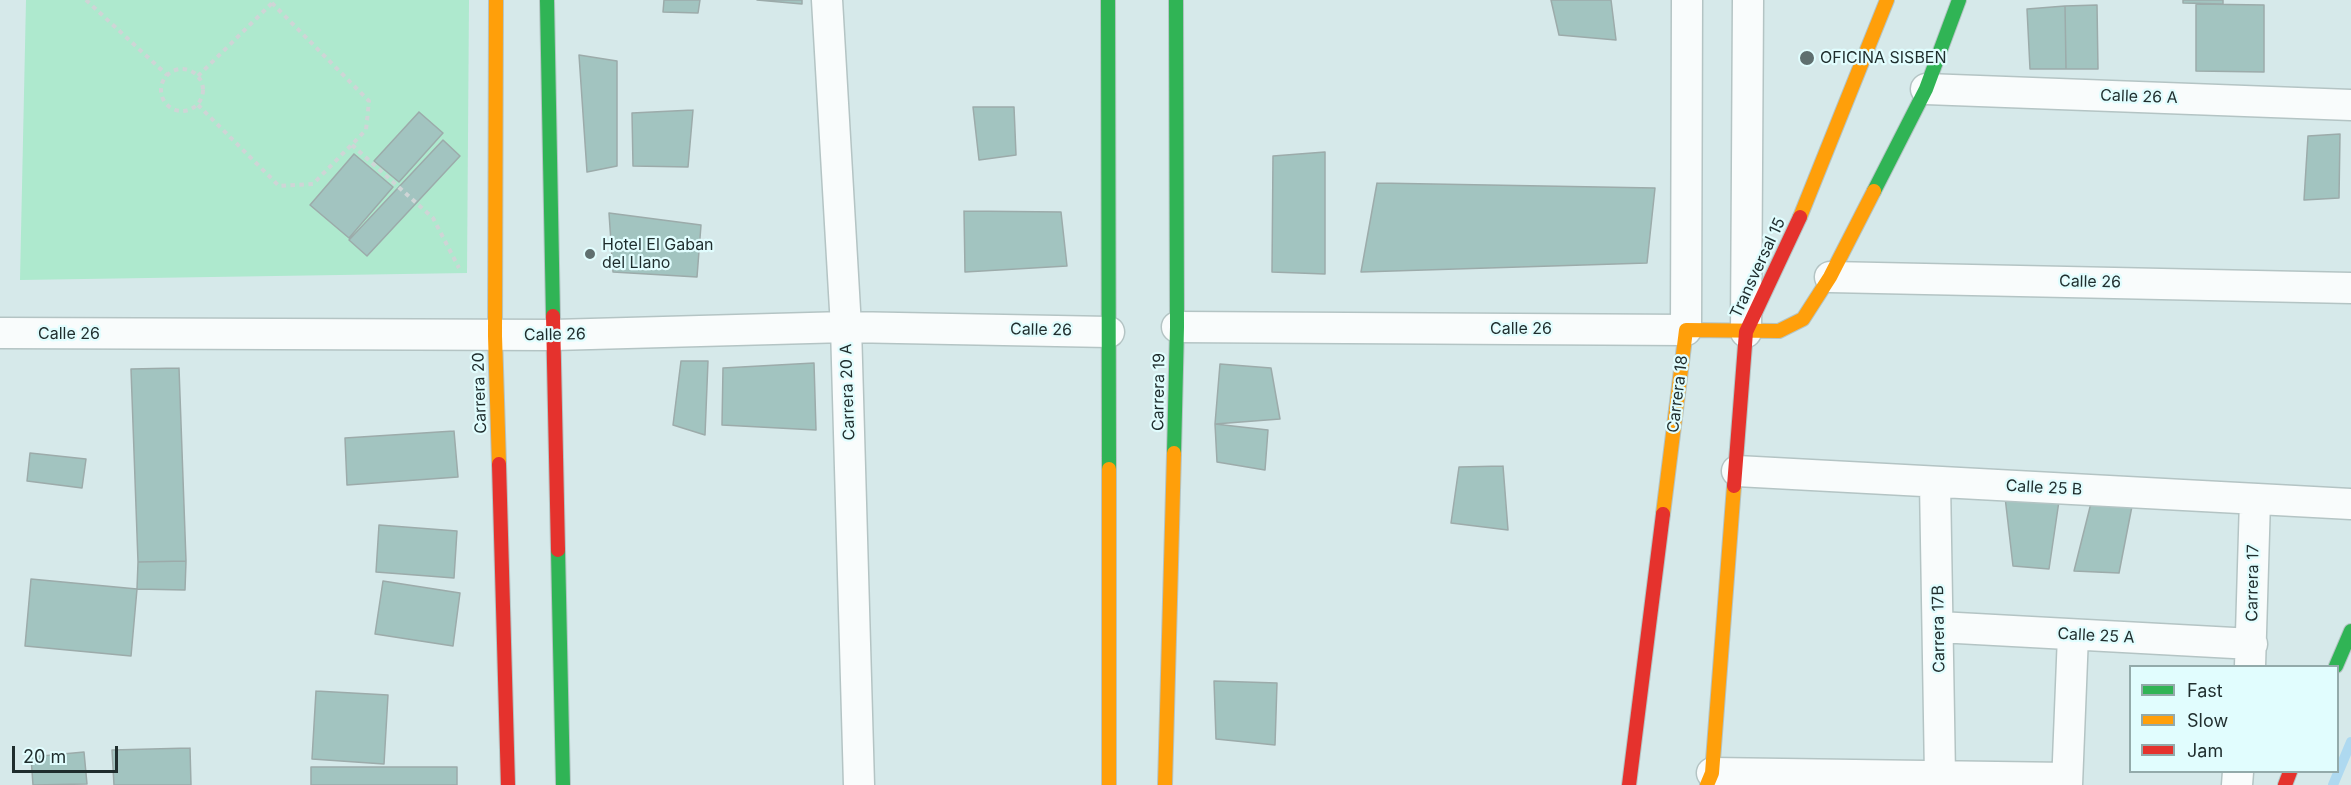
<!DOCTYPE html>
<html>
<head>
<meta charset="utf-8">
<style>
  body { margin:0 }
  #map { position:relative; width:2351px; height:785px; overflow:hidden; background:#d6e9ea; font-family:Inter,sans-serif }
  canvas { display:block }
  .legend { position:absolute; left:2129px; top:665px; width:210px; height:108px; box-sizing:border-box; background:#e1fdfe; border:2px solid #93aaaa; margin:0; padding:8px 10px; list-style:none; font-size:18px; color:#1f2d2d }
  .legend li { display:flex; align-items:center; gap:12px; height:30px }
  .legend b { width:30px; border:2px solid #93aaaa }
  .scale { position:absolute; left:12px; top:746px; width:106px; height:27px; box-sizing:border-box; border:3px solid #1f2d2d; border-top:0; padding-left:8px; font-size:18px; line-height:21px; white-space:nowrap; color:#1f2d2d; -webkit-text-stroke:4px #e1fdfe; paint-order:stroke }
</style>
</head>
<body>
<div id="map">
<canvas width="2351" height="785"></canvas>
<ul class="legend">
<li><b style="height:8px;background:#30b455"></b>Fast</li>
<li><b style="height:8px;background:#ff9f0a"></b>Slow</li>
<li><b style="height:8px;background:#e5322d"></b>Jam</li>
</ul>
<div class="scale">20 m</div>
</div>
<script>
const c = document.querySelector('canvas').getContext('2d');
c.lineJoin = 'round';
function paint(path, color) {
  c.fillStyle = color;
  c.fill(path, 'evenodd');
}
function shape(rows) {
  const path = new Path2D();
  for (const r of rows) {
    if (r.length === 3) {
      path.moveTo(r[0] + r[2], r[1]);
      path.arc(r[0], r[1], r[2], 0, 2 * Math.PI);
      continue;
    }
    path.moveTo(r[0], r[1]);
    for (let i = 2; i < r.length; i += 2) path.lineTo(r[i], r[i + 1]);
  }
  return path;
}
function strokePath(path, color, width, dash) {
  c.strokeStyle = color;
  c.lineWidth = width;
  c.lineCap = dash ? 'butt' : 'round';
  c.setLineDash(dash || []);
  c.stroke(path);
}
function drawText(font, color, halo, rows, align = 'center') {
  c.font = font + ' Inter,sans-serif';
  c.lineWidth = 4.5;
  c.setLineDash([]);
  c.textBaseline = 'middle';
  c.strokeStyle = halo;
  c.fillStyle = color;
  for (const [text, x, y, turn = 0] of rows) {
    c.save();
    c.translate(x, y);
    c.rotate((+turn || 0) * Math.PI / 180);
    c.textAlign = isNaN(turn) ? turn : align;
    if (halo) c.strokeText(text, 0, 0);
    c.fillText(text, 0, 0);
    c.restore();
  }
}
paint(shape([
  [26,0,469,0,467,273,20,280]
]), '#aee9ce');
strokePath(shape([
  [2333,785,2351,742]
]), '#aed9f0', 10);
const building = shape([
  [664,0,700,0,698,13,663,12,664,0],
  [757,0,802,0,802,4,757,0],
  [1551,0,1611,0,1616,40,1559,35,1551,0],
  [2183,0,2223,0,2223,4,2183,3,2183,0],
  [2196,4,2264,5,2264,72,2196,71,2196,4],
  [2097,5,2098,69,2066,69,2065,6,2097,5],
  [2065,6,2066,69,2030,69,2027,9,2065,6],
  [579,55,617,61,617,166,587,172,579,55],
  [973,107,1014,107,1016,155,979,160,973,107],
  [693,110,688,167,633,166,632,113,693,110],
  [419,112,443,133,399,182,374,161,419,112],
  [2340,134,2339,198,2304,200,2308,136,2340,134],
  [443,140,460,156,367,256,349,240,443,140],
  [1325,152,1325,274,1272,272,1273,156,1325,152],
  [354,154,393,187,349,238,310,205,354,154],
  [1377,183,1655,188,1647,263,1361,272,1377,183],
  [964,211,1061,212,1067,266,965,272,964,211],
  [609,213,701,225,697,277,613,272,609,213],
  [681,361,708,361,705,435,673,425,681,361],
  [814,363,816,430,722,425,723,368,814,363],
  [1220,364,1271,368,1280,419,1215,424,1220,364],
  [179,368,186,561,138,562,131,369,179,368],
  [1215,424,1268,430,1265,470,1217,462,1215,424],
  [454,431,458,477,347,485,345,438,454,431],
  [30,453,86,459,82,488,27,481,30,453],
  [1503,466,1508,530,1451,523,1459,467,1503,466],
  [2005,497,2059,501,2049,569,2013,566,2005,497],
  [2133,501,2119,573,2074,571,2091,503,2133,501],
  [379,525,457,531,454,578,376,572,379,525],
  [186,561,185,590,137,589,138,562,186,561],
  [31,579,137,589,131,656,25,646,31,579],
  [383,581,460,593,453,646,375,634,383,581],
  [1214,681,1277,683,1275,745,1216,739,1214,681],
  [316,691,388,695,384,764,312,759,316,691],
  [190,748,191,785,114,785,112,750,190,748],
  [84,752,87,784,33,785,31,757,84,752],
  [311,767,457,767,457,785,311,785,311,767]
]);
paint(building, '#a2c4c0');
strokePath(building, '#9cabaa', 1.5);
const street = shape([
  [827,0,846,327,859,785],
  [1926,89,2351,105],
  [1830,277,2351,288],
  [1177,327,1686,330,1687,0],
  [1746,332,1748,0],
  [0,333,554,335,846,327,1109,332],
  [1737,471,2351,504],
  [1935,482,1940,776],
  [1939,627,2252,644],
  [2250,666,2255,500],
  [1712,773,2067,778],
  [2067,785,2073,635],
  [2237,785,2238,772]
]);
const fast = shape([
  [547,0,553,316],
  [1108,0,1109,469],
  [1874,191,1926,89,1959,0],
  [1174,453,1177,327,1176,0],
  [558,550,563,785],
  [2336,666,2351,631]
]);
const slow = shape([
  [496,0,495,336,499,464],
  [1800,217,1887,0],
  [1109,469,1109,785],
  [1663,514,1686,330,1779,331,1803,319,1830,277,1874,191],
  [1165,785,1174,453],
  [1707,785,1712,773,1734,486]
]);
const jam = shape([
  [553,316,558,550],
  [499,464,508,785],
  [1734,486,1746,332,1800,217],
  [1629,785,1663,514],
  [2285,785,2290,772]
]);
strokePath(street, '#b4c4c4', 33);
strokePath(fast, '#b4c4c4', 16);
strokePath(slow, '#b4c4c4', 16);
strokePath(jam, '#b4c4c4', 16);
strokePath(shape([
  [86,0,167,75],
  [182,90,21],
  [198,76,272,3],
  [198,105,279,186,313,184,366,130,369,101,269,0],
  [352,145,433,218,459,268]
]), '#cfd5d6', 4, [4.5, 4.5]);
strokePath(street, '#f9fcfc', 30);
strokePath(fast, '#30b455', 14);
strokePath(slow, '#ff9f0a', 14);
strokePath(jam, '#e5322d', 14);
for (const [x, y, r, color] of [
  [1807,58,8,"#5f6f6f"],
  [590,254,6,"#5f6f6f"]
]) {
  const dot = new Path2D();
  dot.arc(x, y, r, 0, 2 * Math.PI);
  c.fillStyle = color;
  c.fill(dot);
  strokePath(dot, '#e1fdfe', 2);
}
drawText('16px', '#1f2d2d', '#e1fdfe', [
  ["OFICINA SISBEN",1820,58],
  ["Hotel El Gaban",602,245],
  ["del Llano",602,263]
], 'left');
drawText('16px', '#1f2d2d', '#e1fdfe', [
  ["Calle 26 A",2139,97,2],
  ["Transversal 15",1758,268,-65],
  ["Calle 26",2090,282,1],
  ["Calle 26",1521,329],
  ["Calle 26",1041,330,1],
  ["Calle 26",69,334],
  ["Calle 26",555,335,-1],
  ["Carrera 20 A",848,392,-92],
  ["Carrera 19",1159,392,-89],
  ["Carrera 20",480,393,-92],
  ["Carrera 18",1678,394,-83],
  ["Calle 25 B",2044,488,3],
  ["Carrera 17",2253,583,-89],
  ["Carrera 17B",1939,629,-91],
  ["Calle 25 A",2096,636,3]
]);
</script>
</body>
</html>
